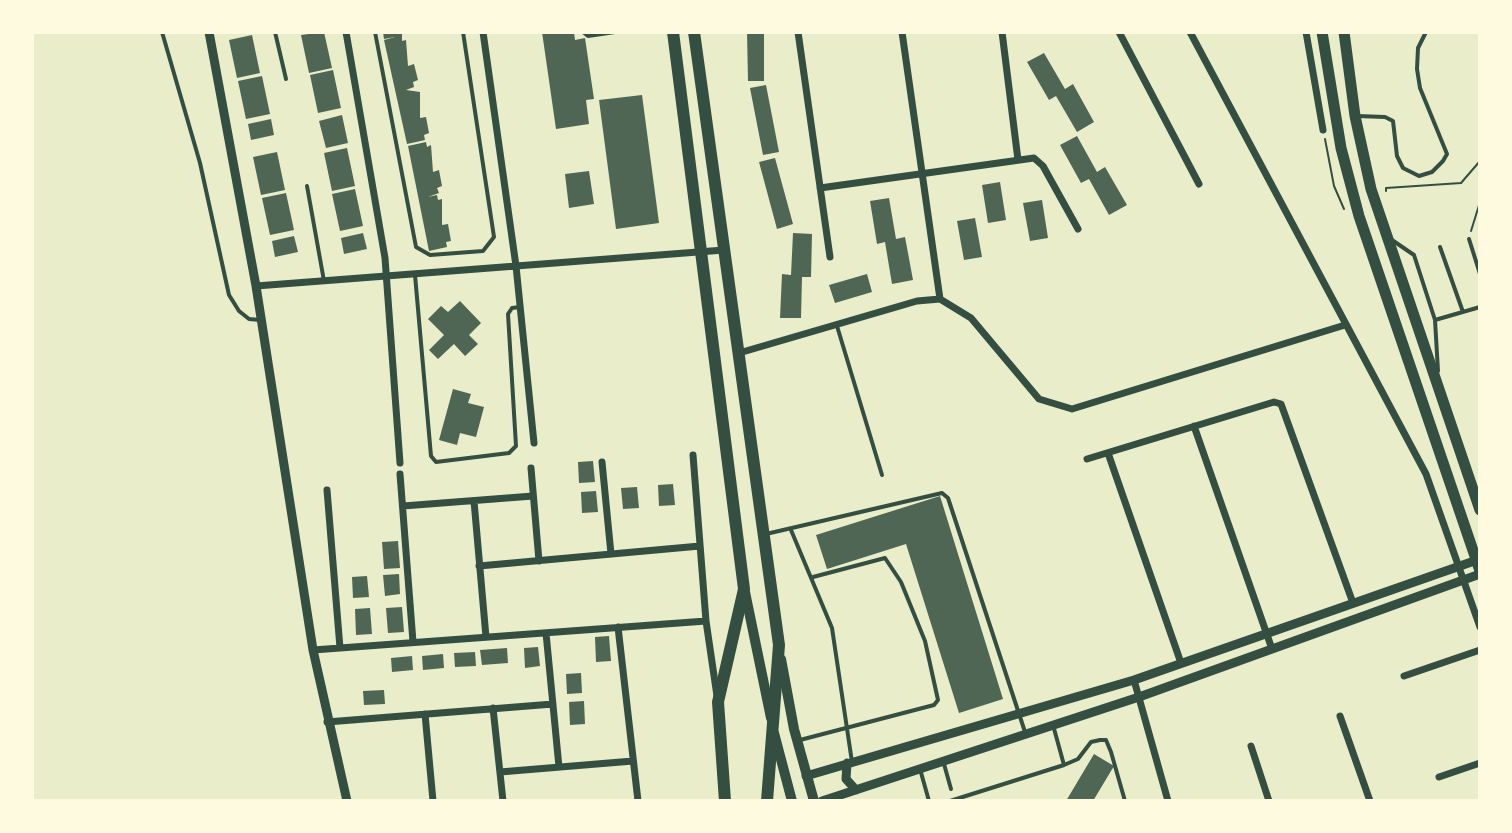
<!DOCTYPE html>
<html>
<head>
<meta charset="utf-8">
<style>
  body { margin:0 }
  #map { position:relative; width:1512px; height:833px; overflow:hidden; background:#e9edc9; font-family:"Alegreya Sans",sans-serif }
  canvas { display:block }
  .frame { position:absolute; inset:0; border:34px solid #fefae0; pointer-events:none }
</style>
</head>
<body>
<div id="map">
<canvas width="1512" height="833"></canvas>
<div class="frame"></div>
</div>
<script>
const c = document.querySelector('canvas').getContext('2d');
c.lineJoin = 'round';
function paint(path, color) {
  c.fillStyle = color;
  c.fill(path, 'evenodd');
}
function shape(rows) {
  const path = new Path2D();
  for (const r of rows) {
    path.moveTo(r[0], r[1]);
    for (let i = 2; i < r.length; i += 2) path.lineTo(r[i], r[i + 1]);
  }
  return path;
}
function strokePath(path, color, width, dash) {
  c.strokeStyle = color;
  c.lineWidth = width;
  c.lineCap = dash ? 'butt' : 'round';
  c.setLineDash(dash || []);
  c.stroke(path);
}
paint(shape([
  [324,32,332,68,309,73,301,35],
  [383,32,402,32,402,41,406,40,408,66,414,64,418,80,413,82,414,87,406,90,420,92,420,118,426,117,429,133,424,135,425,140,407,144,384,40,395,37,384,39],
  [542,32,574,32,575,40,585,38,594,99,586,100,589,124,556,129],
  [747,32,764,32,764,81,748,81],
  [252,35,260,73,237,78,229,40],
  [1044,53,1065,89,1073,84,1094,122,1077,132,1056,96,1049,100,1027,62],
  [333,70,341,108,318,113,310,75],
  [262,76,270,114,246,119,238,81],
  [766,85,779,152,763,155,750,88],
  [642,95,659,223,616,229,599,100],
  [342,115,348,143,326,148,319,121],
  [271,119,274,135,251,140,248,124],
  [1077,136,1097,172,1105,167,1127,205,1109,215,1089,179,1081,183,1060,145],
  [426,142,427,147,431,145,433,172,439,170,442,186,437,188,439,193,428,197,437,195,438,200,442,199,442,225,448,224,451,241,446,242,447,247,429,251,408,146],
  [347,148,355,186,332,191,324,153],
  [277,152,285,190,261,195,253,157],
  [775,158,793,224,777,229,759,162],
  [589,171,594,204,569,208,565,174],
  [1000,182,1006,220,988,223,982,185],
  [355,189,363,226,340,231,332,194],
  [286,193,294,230,270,235,262,198],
  [889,198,896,239,905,237,913,280,892,284,885,242,877,244,870,201],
  [1042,200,1048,238,1030,241,1023,203],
  [975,218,982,257,964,260,957,221],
  [363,233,367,249,344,254,341,238],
  [793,233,812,234,811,277,802,277,801,318,780,318,782,274,791,275],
  [294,236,298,252,275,257,272,241],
  [867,274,872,292,835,303,829,285],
  [460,301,481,323,469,335,478,344,465,356,454,344,438,359,429,350,444,335,428,319,441,306,448,312],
  [453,389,471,394,468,403,484,407,476,437,460,433,457,445,439,440],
  [593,461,595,482,579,483,578,462],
  [673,484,675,505,659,506,658,485],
  [637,487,639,508,623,509,621,488],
  [596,491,598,512,582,513,581,492],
  [940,496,1003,699,959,713,906,544,827,569,816,535],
  [398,541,400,568,384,569,382,542],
  [399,574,400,594,385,596,383,575],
  [367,576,369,597,353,598,352,577],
  [402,607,404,632,388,633,386,608],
  [370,608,372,634,356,635,355,609],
  [609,636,611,661,596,662,595,637],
  [538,647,540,666,525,668,524,648],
  [507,648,508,663,482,665,480,650],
  [475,652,476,666,455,667,454,653],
  [443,654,444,668,423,670,422,656],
  [412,656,413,670,392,672,391,658],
  [581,673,582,693,567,694,566,674],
  [384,690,385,704,364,705,363,691],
  [584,701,585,724,570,725,569,702],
  [1094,754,1114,766,1093,801,1066,801]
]), '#4f6655');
strokePath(shape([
  [1325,139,1334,186,1344,209],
  [1386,191,1386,188,1461,183,1480,161],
  [1471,231,1480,202]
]), '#344e41', 2);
strokePath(shape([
  [162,32,200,163,229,295,239,311,249,319,260,320],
  [275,32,286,79],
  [375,32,416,247,430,255,483,251,494,237,463,32],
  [583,32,588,36,615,32],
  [1357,116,1385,117,1393,121,1397,156,1403,168,1419,176,1432,172,1443,161,1447,154,1420,88,1417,69,1418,48,1426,32],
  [307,186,324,281],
  [1469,239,1480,274],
  [1392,240,1414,255,1435,320,1438,371],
  [1440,247,1463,312],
  [415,275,431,456,436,462,509,453,516,446,508,314,512,308,520,307],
  [1435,320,1480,307],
  [837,326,882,475],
  [791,530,832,628,852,762],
  [766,534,942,493,948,498,1025,732],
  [1053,725,1064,765],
  [800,740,934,705,938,700,925,641,901,582,885,558,813,577],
  [944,764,951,789],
  [920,769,929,801],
  [950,801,1064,765,1078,759,1091,742,1100,740,1106,740,1111,752,1125,801]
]), '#344e41', 4);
strokePath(shape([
  [346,32,385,258,400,463],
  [483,32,516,266,534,443],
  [798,32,830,257],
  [902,32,940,299],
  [1002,32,1018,160],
  [1119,32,1199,184],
  [1190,32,1426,474,1480,627],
  [1306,32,1323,130],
  [820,188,1034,158,1043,166,1078,229],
  [256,286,724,250],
  [739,353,917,301,940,299,971,318,1039,399,1072,409,1345,325],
  [1194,426,1272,649],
  [1108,453,1181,663],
  [693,455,706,621,717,696],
  [1087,459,1274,402,1281,404,1353,603],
  [602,462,611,554],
  [531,468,539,561],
  [400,474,413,642],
  [327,490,340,648],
  [474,501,486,637],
  [403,506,533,496],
  [479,566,700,546],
  [618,627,638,801],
  [546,633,559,767],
  [313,650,706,621],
  [1404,676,1480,650],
  [1134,680,1168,801],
  [493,708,503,801],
  [425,714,433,801],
  [1340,716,1370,801],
  [327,722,553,704],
  [1251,746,1269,801],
  [500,772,633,761],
  [1439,777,1480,763]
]), '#344e41', 7);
strokePath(shape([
  [209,32,256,286,313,650,347,801],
  [847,763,846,779,856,790],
  [806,776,1134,680,1480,559],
  [822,801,1139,697,1480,574]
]), '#344e41', 9);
strokePath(shape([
  [745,592,771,718],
  [781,659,794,729,814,801],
  [774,733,792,801]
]), '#344e41', 10);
strokePath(shape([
  [1322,32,1341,148,1359,216,1480,571],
  [1344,32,1355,116,1371,189,1480,510]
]), '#344e41', 11);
strokePath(shape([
  [673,32,744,589,718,702,725,801],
  [694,32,779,645,767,801]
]), '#344e41', 12);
</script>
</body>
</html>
